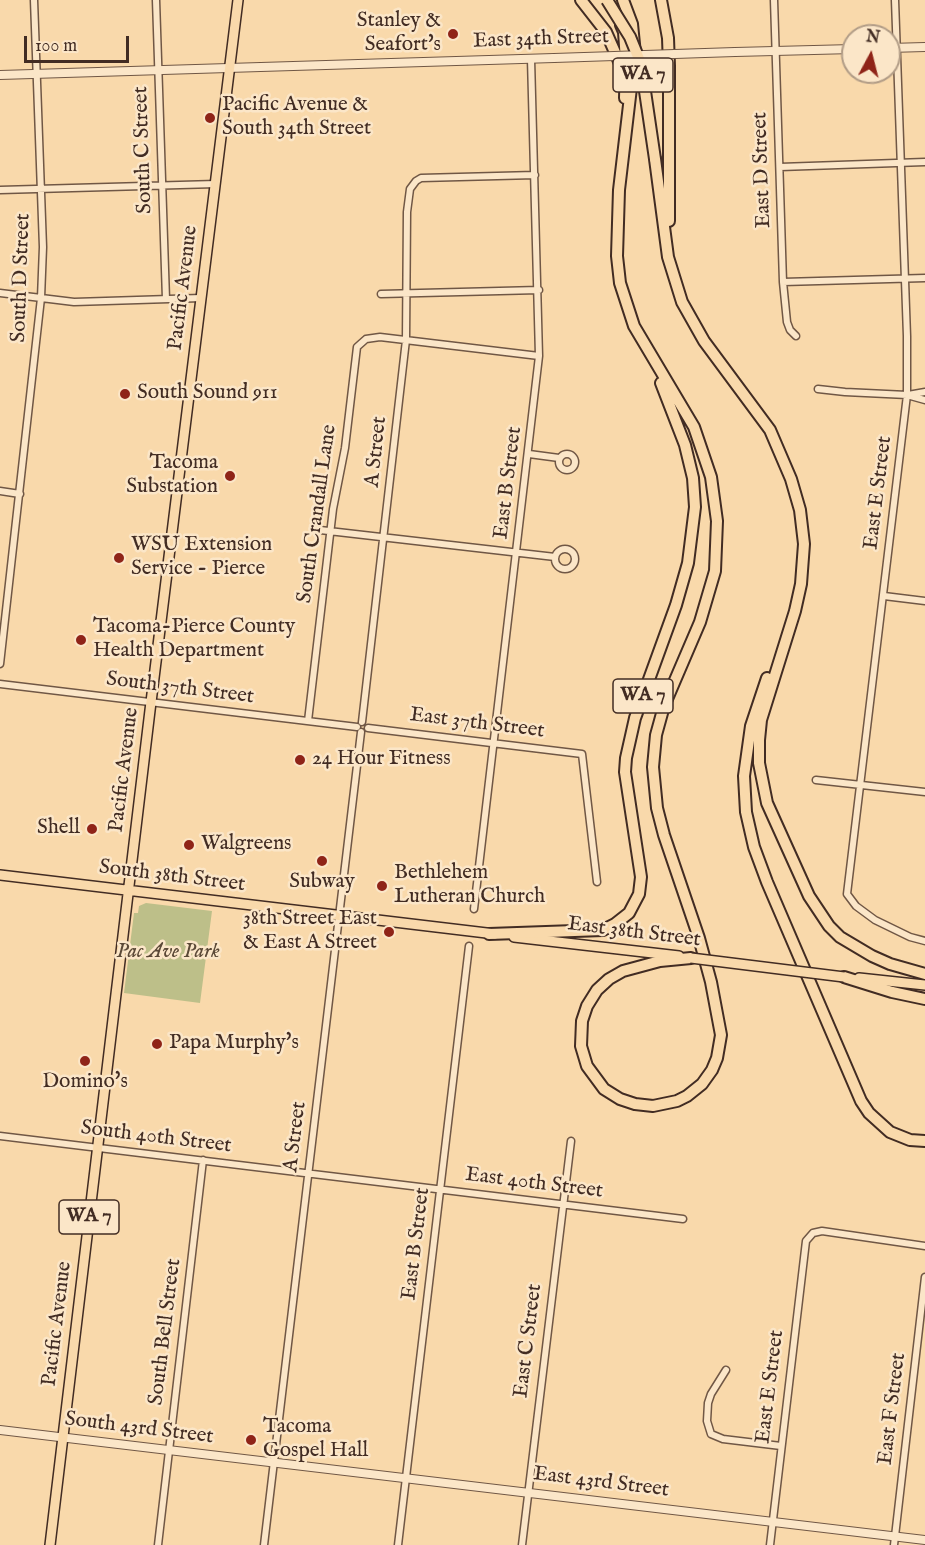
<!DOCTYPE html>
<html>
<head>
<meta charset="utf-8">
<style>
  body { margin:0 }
  #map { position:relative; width:925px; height:1545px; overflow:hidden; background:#f9d9ab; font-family:"IM FELL English",serif }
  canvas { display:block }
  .north { position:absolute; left:841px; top:24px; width:60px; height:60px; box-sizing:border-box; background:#fbe6c8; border:2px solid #b19c86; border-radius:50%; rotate:7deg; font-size:16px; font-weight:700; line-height:24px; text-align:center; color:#422c23 }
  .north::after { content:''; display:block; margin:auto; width:21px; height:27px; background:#8f2418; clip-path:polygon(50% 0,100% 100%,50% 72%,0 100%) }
  .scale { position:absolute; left:24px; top:36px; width:105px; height:27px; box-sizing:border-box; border:3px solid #422c23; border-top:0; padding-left:8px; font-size:18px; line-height:21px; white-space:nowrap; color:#422c23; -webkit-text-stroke:4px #fbe6c8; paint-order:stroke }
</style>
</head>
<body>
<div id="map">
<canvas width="925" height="1545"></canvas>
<div class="north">N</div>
<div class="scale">100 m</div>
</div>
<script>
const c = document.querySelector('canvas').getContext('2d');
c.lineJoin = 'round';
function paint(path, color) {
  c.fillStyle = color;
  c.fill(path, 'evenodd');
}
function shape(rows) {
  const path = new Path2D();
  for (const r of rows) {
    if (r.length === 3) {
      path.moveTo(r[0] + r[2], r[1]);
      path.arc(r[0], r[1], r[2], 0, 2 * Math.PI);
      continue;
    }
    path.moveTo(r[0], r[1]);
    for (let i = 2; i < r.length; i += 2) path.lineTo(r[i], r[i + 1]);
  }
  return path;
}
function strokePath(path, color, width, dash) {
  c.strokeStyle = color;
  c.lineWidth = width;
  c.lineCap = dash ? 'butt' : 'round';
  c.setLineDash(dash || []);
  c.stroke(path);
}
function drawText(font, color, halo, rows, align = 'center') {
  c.font = font + ' "IM FELL English",serif';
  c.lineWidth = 5;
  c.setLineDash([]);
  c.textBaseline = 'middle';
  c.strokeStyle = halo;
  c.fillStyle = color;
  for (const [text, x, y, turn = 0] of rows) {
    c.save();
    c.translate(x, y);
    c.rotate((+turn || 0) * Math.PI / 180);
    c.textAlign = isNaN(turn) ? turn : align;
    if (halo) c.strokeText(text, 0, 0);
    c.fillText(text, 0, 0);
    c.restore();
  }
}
paint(shape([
  [146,903,212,911,200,1003,124,993,134,913,138,913,139,906]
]), '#bdbf89');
const minor = shape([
  [156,0,166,299],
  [774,0,783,282,787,322,790,330,796,336],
  [895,0,907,336,907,395,847,894,856,906,875,920,910,937,925,941],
  [780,167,925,162],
  [0,190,216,184],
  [783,282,925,278],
  [0,293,74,302,201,298],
  [381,294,539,290],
  [818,389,845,392,907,395,925,400],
  [908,395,925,392],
  [567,462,8],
  [529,454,559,458],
  [0,491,20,494],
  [320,530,555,557],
  [565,559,10],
  [884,596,925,601],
  [0,664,41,298,43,247,34,0],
  [0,684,357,727],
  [308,721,333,509,345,448,357,347,366,339,380,337,539,356],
  [362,722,406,340,407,212,410,189,416,181,421,178,535,175],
  [368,728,582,754,597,882],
  [816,780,925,792],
  [474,909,539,356,531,59],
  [0,1136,683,1219],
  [726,1370,711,1394,708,1403,707,1421,711,1434,723,1439,781,1446],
  [158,1545,203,1160],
  [264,1545,361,732],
  [398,1545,469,946],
  [522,1545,571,1141],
  [770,1545,806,1241,813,1233,822,1231,925,1246],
  [894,1545,925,1277]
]);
const tertiary = shape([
  [889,48,925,47],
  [735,52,853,49],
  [0,75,554,58],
  [0,1430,925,1540]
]);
const primary = shape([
  [0,875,495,934],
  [514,937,679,956],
  [859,978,925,985],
  [50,1545,151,702,238,0]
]);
const motorway = shape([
  [581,0,606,32,621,66],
  [623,0,632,24,635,54,619,190,617,256,620,283,634,326,694,427,711,477,717,521,715,571,700,622,664,706,656,735,653,767,657,808,664,835,699,938,711,982,721,1035,717,1058,712,1070,702,1084,687,1096,677,1101,653,1106,635,1104,620,1099,604,1089,587,1066,581,1046,582,1021,587,1006,597,990,609,979,623,971,660,961,691,958],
  [661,0,668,38,669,66,669,221],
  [621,25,624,32,626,61,625,98],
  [655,159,668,257,682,302,704,341,770,430,791,479,800,510,804,544,801,584,795,611,761,720,759,740,759,763,767,803,809,896,829,926,840,937,872,956,890,964,925,974],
  [767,678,751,726,744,776,746,812,754,847,767,882,861,1101,869,1113,890,1132,910,1140,925,1141],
  [489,934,603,930,615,924,629,913,639,894,641,877,625,772,626,758,635,718,676,605,688,563,695,507,693,478,685,445,661,383],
  [844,977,892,992,925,999]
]);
strokePath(minor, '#705745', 9);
strokePath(tertiary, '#705745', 10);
strokePath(primary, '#422c23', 12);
strokePath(motorway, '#422c23', 14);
strokePath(minor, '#fbe6c8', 6);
strokePath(tertiary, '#fbe6c8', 8);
strokePath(primary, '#f9d9ab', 9);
strokePath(motorway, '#f9d9ab', 10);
const tertiaryBridge = shape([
  [554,58,735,52]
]);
const primaryBridge = shape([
  [691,958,844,977]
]);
const motorwayBridge = shape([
  [607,0,630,37,641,64,655,159]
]);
strokePath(tertiaryBridge, '#705745', 10, []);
strokePath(primaryBridge, '#422c23', 12, []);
strokePath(motorwayBridge, '#422c23', 14, []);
strokePath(tertiaryBridge, '#fbe6c8', 8);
strokePath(primaryBridge, '#f9d9ab', 9);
strokePath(motorwayBridge, '#f9d9ab', 10);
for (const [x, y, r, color] of [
  [453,34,6,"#8f2418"],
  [210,118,6,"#8f2418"],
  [125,394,6,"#8f2418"],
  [230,476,6,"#8f2418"],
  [119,558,6,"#8f2418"],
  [81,640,6,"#8f2418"],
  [300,760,6,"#8f2418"],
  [92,829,6,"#8f2418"],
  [189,845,6,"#8f2418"],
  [322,861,6,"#8f2418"],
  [382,886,6,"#8f2418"],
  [389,932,6,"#8f2418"],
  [157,1044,6,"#8f2418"],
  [85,1061,6,"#8f2418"],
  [251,1440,6,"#8f2418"]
]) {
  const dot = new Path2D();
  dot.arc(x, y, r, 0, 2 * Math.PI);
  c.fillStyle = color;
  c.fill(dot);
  strokePath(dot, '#fbe6c8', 2);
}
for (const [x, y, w] of [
  [643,75,60],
  [643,696,60],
  [89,1217,60]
]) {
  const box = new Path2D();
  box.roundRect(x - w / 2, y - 17, w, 34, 4.5);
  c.fillStyle = '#fbe6c8';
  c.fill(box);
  strokePath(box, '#422c23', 1.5);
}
drawText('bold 20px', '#422c23', null, [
  ["WA 7",643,75],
  ["WA 7",643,696],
  ["WA 7",89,1217]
]);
drawText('21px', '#422c23', '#fbe6c8', [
  ["Stanley &",441,22,"right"],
  ["Seafort's",441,46,"right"],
  ["Pacific Avenue &",222,106],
  ["South 34th Street",222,130],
  ["South Sound 911",137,394],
  ["Tacoma",218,464,"right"],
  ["Substation",218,488,"right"],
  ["WSU Extension",131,546],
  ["Service - Pierce",131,570],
  ["Tacoma-Pierce County",93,628],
  ["Health Department",93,652],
  ["24 Hour Fitness",312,760],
  ["Shell",80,829,"right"],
  ["Walgreens",201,845],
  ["Bethlehem",394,874],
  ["Lutheran Church",394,898],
  ["Subway",322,883,"center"],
  ["38th Street East",377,920,"right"],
  ["& East A Street",377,944,"right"],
  ["Papa Murphy's",169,1044],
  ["Domino's",85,1083,"center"],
  ["Tacoma",263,1428],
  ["Gospel Hall",263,1452]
], 'left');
drawText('21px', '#422c23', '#fbe6c8', [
  ["East 34th Street",541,40,-2],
  ["South C Street",144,150,-92],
  ["East D Street",763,170,-92],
  ["South D Street",22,278,-88],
  ["Pacific Avenue",184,288,-83],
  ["A Street",377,452,-84],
  ["East B Street",509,483,-83],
  ["East E Street",879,493,-83],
  ["South Crandall Lane",318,514,-82],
  ["South 37th Street",180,689,7],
  ["East 37th Street",477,724,7],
  ["Pacific Avenue",125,770,-83],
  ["South 38th Street",172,877,7],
  ["East 38th Street",634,933,7],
  ["A Street",296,1137,-83],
  ["South 40th Street",156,1138,7],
  ["East 40th Street",534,1184,7],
  ["East B Street",417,1244,-83],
  ["Pacific Avenue",58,1324,-83],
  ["South Bell Street",166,1332,-83],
  ["East C Street",529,1341,-83],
  ["East E Street",771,1387,-83],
  ["East F Street",893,1409,-83],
  ["South 43rd Street",139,1429,7],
  ["East 43rd Street",601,1483,7]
]);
drawText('italic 21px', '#5b4937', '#fbe6c8', [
  ["Pac Ave Park",168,953]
]);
</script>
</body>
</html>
